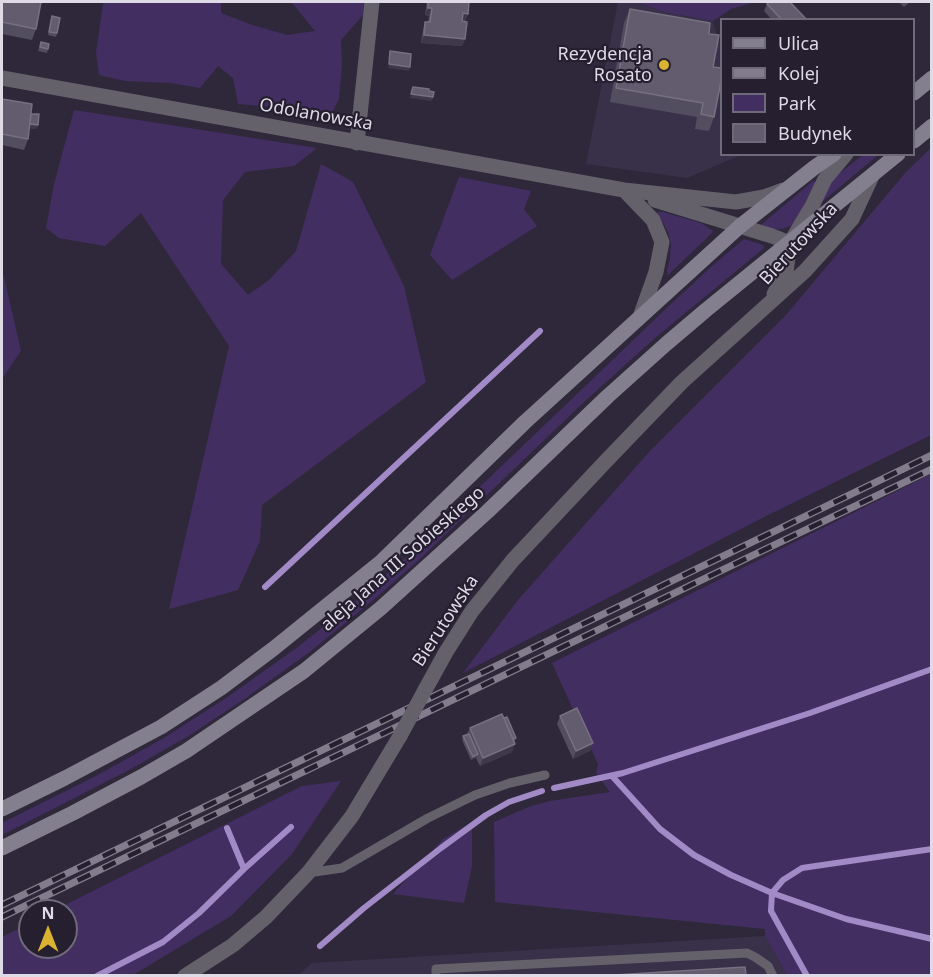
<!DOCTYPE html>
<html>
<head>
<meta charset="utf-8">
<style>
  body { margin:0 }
  #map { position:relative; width:933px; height:977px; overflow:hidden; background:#2f283b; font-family:"Noto Sans",sans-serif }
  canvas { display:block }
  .frame { position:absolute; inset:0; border:3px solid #dedae6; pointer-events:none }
  .legend { position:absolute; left:720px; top:18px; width:195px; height:138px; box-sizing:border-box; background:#251f30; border:2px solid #6f6a79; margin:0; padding:8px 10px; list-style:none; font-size:18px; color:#dedae6 }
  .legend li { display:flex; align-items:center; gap:12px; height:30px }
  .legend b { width:30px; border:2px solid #6f6a79 }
  .north { position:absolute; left:18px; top:899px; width:60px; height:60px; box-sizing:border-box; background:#251f30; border:2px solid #6f6a79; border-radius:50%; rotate:0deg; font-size:16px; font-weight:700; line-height:24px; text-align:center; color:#dedae6 }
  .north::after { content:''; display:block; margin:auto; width:21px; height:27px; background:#dab333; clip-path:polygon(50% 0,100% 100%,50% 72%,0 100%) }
</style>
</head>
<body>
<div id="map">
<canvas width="933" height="977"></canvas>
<div class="frame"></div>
<ul class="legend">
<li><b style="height:8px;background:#847f8e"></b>Ulica</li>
<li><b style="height:8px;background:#827c8c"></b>Kolej</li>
<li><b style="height:16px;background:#432e62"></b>Park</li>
<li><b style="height:16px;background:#625c6e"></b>Budynek</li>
</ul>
<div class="north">N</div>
</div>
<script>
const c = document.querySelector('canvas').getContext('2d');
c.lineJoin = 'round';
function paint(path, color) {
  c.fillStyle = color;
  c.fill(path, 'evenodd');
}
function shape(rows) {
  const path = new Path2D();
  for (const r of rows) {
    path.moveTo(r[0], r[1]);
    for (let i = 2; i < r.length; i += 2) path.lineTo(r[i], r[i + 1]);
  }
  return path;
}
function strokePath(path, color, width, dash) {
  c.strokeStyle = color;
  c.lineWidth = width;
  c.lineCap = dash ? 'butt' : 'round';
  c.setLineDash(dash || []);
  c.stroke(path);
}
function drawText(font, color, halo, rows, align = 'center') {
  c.font = font + ' "Noto Sans",sans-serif';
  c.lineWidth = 4.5;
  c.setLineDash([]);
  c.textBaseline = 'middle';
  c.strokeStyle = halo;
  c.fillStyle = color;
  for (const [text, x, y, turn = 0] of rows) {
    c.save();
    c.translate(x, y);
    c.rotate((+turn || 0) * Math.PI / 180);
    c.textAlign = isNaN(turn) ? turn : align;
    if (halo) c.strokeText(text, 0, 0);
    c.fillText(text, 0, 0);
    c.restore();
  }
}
paint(shape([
  [618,2,638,2,664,12,713,21,721,48,722,154,741,155,687,178,586,164],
  [765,936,787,975,297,976,312,963]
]), '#393149');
paint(shape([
  [105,2,221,2,221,13,252,25,287,35,315,31,292,3,292,2,364,2,363,15,341,40,342,64,339,99,332,112,238,104,233,78,218,66,200,88,171,83,125,81,99,75,96,53,103,4],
  [638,2,755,2,731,9,713,21,664,12],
  [74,110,317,148,294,166,245,172,223,200,221,264,248,295,269,280,296,251,321,164,353,182,404,286,426,382,262,505,260,541,238,590,169,609,229,346,141,213,105,246,59,238,46,228,54,184],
  [931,148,931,435,766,516,463,673,518,600,650,451,786,315,906,172],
  [863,155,878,155,823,201,823,196,836,176],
  [459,177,531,191,524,209,537,226,452,280,430,255],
  [813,181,815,182,815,186,806,200,798,219,791,226,781,229,767,229,763,227,762,224],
  [657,212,663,212,701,223,713,231,712,233,668,275,667,271,670,259,671,244,668,232],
  [744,239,763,245,764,248,655,338,584,402,423,556,378,596,311,651,243,700,190,735,129,770,2,835,2,823,94,777,164,738,229,696,295,649,355,602,416,548,671,304,711,267],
  [2,274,4,277,21,351,2,379],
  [931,474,931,975,787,975,765,936,765,929,495,902,494,822,531,806,550,801,610,792,596,773,598,764,552,663],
  [341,781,292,854,231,916,133,975,2,975,2,937,30,923,30,947,66,947,66,911,53,911,302,786],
  [472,822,472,866,464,903,393,894,443,839]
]), '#432e62');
strokePath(shape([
  [265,587,540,331],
  [612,776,660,829,694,855,731,875,772,893,783,880,802,868,932,849],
  [554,788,623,773,810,713,932,669],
  [227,828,244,869],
  [320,946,364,908,441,848,486,815,509,802,542,791],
  [97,976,163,942,199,913,244,869,291,827],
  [807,976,771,911,772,893,846,919,932,939]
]), '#a28ac6', 6);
strokePath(shape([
  [308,873,342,868,428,818,475,795,510,783,545,775],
  [436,976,436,969,747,953,755,957,768,966,773,976]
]), '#64616b', 9);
strokePath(shape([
  [357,143,372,2]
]), '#64616b', 15);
strokePath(shape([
  [2,78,624,190,736,202,764,197,783,190],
  [624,190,653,220,662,242,656,272,640,317],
  [655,200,772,236,790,243],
  [774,294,786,272,790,243,812,206,825,179,846,154],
  [425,690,446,652,472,611,513,560,606,461,682,382,805,271,852,219,872,176],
  [185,976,233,945,266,917,308,873,352,816,400,736]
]), '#64616b', 15);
strokePath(shape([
  [914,93,932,78],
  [914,141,932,126],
  [2,809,65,778,161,727,221,688,273,649,382,561,525,422,739,227,815,167,834,154],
  [2,848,73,813,141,777,186,751,304,671,381,608,487,512,608,396,666,344,706,310,898,154]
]), '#847f8e', 15);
const rail = shape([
  [2,905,932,455],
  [2,917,932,469]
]);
strokePath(rail, '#827c8c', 7);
strokePath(rail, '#251f30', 4.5, [14]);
strokePath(shape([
  [400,736,425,690]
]), '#64616b', 15);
paint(shape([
  [2,2,36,29,32,40,2,34],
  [427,2,469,2,468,14,465,21,465,39,462,46,421,43,423,30,425,22,428,22,429,16,425,15],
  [899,2,910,2,904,7],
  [767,4,807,20,772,20,764,11],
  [630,9,709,34,713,67,714,117,709,131,695,129,697,117,610,102,624,23],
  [52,16,57,33,56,37,48,35],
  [41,42,48,49,47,53,38,51],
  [2,99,31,114,38,125,36,129,29,128,28,139,24,150,2,145],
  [560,716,591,750,573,759,557,724],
  [504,718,516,738,514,742,512,752,480,766,476,758,471,760,462,740,463,736,467,734,470,728]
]), '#534d60');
paint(shape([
  [428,8,432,8,429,16,425,15],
  [463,13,468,14,465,21,460,21],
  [424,35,465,39,462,46,421,43],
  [389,64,410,67,409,71,388,68],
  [411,94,433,97,432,101,410,98],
  [28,124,38,125,36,129,27,128],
  [593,743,591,750,573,759,576,751],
  [515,744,512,752,480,766,483,758],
  [478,754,476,758,471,760,473,757]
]), '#3f384b');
const building = shape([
  [2,2,41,2,36,29,2,22,2,2],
  [428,2,469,2,468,14,463,13,462,21,467,22,465,39,424,35,425,22,430,22,432,8,428,8,428,2],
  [769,2,790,2,807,20,782,20,767,4,769,2],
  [630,9,710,23,709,34,719,35,713,67,722,68,722,76,714,117,701,114,703,103,616,88,630,9],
  [52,16,60,18,57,33,49,32,52,16],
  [41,42,49,44,48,49,40,47,41,42],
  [390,51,411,54,410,67,389,64,390,51],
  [413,87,429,89,429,91,434,92,433,97,411,94,413,87],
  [2,99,32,104,28,139,2,134,2,99],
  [31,114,39,114,38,125,30,124,31,114],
  [577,708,593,743,576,751,560,716,577,708],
  [502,714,515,744,483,758,470,728,502,714],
  [507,717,516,738,513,739,504,718,507,717],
  [469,734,478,754,473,757,463,736,469,734],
  [745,967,746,975,614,975,745,967]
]);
paint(building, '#625c6e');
strokePath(building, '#767081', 1.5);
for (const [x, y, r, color] of [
  [664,65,6,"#dab333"]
]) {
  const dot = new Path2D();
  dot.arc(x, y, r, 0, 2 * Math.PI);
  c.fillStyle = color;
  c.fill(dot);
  strokePath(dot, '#251f30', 2);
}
drawText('18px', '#dedae6', '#251f30', [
  ["Rezydencja",652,55],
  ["Rosato",652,76]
], 'right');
drawText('18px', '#dedae6', '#251f30', [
  ["Odolanowska",316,115,10],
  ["Bierutowska",799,244,-47],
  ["aleja Jana III Sobieskiego",403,559,-41],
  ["Bierutowska",446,621,-57]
]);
</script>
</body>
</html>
